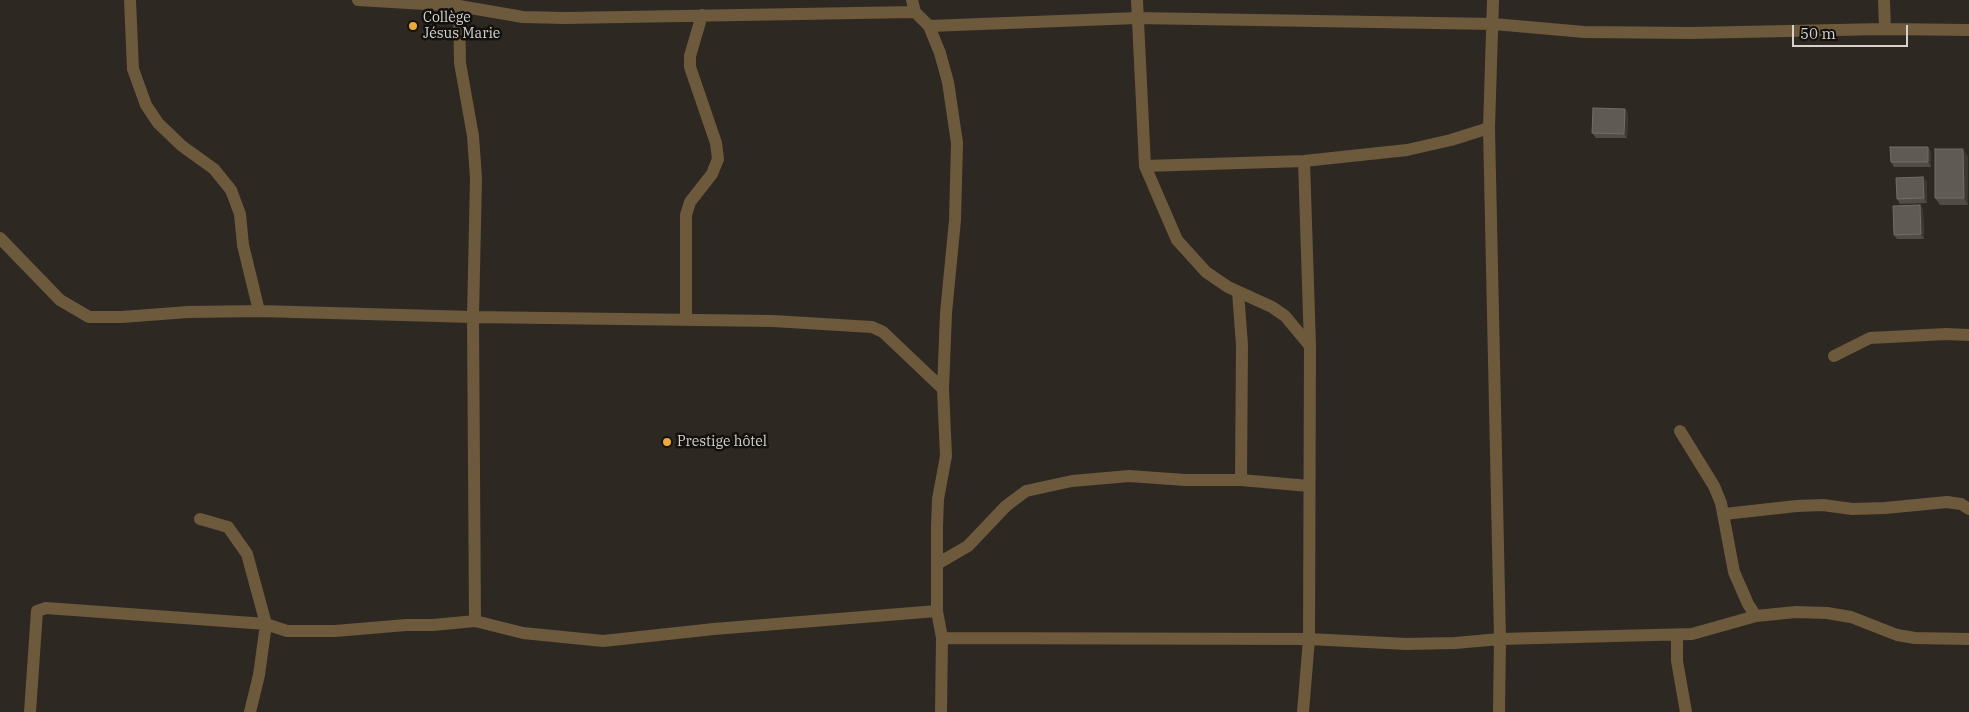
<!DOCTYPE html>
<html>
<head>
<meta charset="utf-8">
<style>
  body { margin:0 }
  #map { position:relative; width:1969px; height:712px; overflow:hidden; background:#2d2822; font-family:"IBM Plex Serif",serif }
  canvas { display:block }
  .scale { position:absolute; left:1792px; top:25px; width:116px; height:22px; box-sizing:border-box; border:2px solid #d5d2ce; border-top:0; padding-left:6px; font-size:15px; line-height:18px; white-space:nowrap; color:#d5d2ce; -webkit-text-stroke:4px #13110e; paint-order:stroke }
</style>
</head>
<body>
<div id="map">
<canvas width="1969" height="712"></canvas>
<div class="scale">50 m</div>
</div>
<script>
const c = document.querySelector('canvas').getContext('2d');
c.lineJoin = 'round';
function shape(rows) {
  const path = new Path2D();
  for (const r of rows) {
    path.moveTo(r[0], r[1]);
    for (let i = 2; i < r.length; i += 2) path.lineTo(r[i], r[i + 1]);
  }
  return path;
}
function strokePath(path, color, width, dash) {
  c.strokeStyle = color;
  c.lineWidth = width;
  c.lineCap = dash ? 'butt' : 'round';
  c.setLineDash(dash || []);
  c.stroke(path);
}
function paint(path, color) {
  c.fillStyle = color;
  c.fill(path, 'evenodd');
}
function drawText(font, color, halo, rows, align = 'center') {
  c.font = font + ' "IBM Plex Serif",serif';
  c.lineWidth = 5;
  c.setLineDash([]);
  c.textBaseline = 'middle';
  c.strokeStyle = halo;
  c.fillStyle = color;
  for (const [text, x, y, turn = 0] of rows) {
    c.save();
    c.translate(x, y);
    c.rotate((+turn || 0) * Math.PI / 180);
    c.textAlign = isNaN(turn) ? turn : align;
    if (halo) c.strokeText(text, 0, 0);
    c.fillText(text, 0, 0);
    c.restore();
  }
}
strokePath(shape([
  [130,0,133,69,146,105,158,123,182,146,214,169,231,190,240,214,243,245,259,311],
  [358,0,459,6,523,17,565,18,915,12],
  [912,0,915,12,929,26,940,53,948,82,957,143,955,220,946,313,943,389,946,456,938,499,937,527,937,611,942,638,941,712],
  [1137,0,1145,166,1177,240,1206,272,1228,287,1272,307,1285,316,1310,346,1309,639,1303,712],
  [1493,0,1489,128,1500,639,1499,712],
  [1884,0,1885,29],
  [459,6,460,63,473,136,476,178,473,317,475,621,523,633,603,641,714,629,937,611],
  [929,26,1137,18,1494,24,1584,32,1690,33,1885,29,1969,30],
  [1304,161,1310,346],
  [1145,166,1304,161,1407,150,1451,140,1489,128],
  [0,238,60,300,89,317,122,317,188,312,259,311,473,317,773,321,872,327,883,332,943,389],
  [1238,292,1242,345,1241,480],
  [686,319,686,215,690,202,712,174,718,159,716,143,690,67,690,56,702,15],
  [1834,356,1870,338,1946,334,1969,335],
  [1680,431,1714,486,1721,503,1734,572,1748,604,1756,616],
  [1724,514,1797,506,1823,505,1852,509,1885,508,1947,502,1961,504,1969,509],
  [200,519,228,527,247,554,266,624,259,675,250,712],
  [937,564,968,546,1006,506,1026,491,1072,481,1129,476,1185,480,1241,480,1309,486],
  [1677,635,1677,661,1686,712],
  [942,638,1309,639,1406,644,1455,643,1500,639,1692,634,1756,616,1796,612,1827,613,1851,617,1897,635,1915,638,1969,639],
  [30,712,37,611,46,608,266,624,287,631,335,631,406,625,433,625,475,621]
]), '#6d593c', 12);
paint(shape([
  [1625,109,1628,114,1627,138,1596,138,1592,133],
  [1928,147,1931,152,1931,167,1894,167,1891,162],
  [1968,156,1968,205,1940,205,1935,198],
  [1927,182,1927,203,1900,204,1897,199],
  [1920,205,1923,210,1924,239,1897,239,1894,235]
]), '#514c45');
paint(shape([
  [1625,109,1628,114,1627,138,1624,134],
  [1928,147,1931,152,1931,167,1928,162],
  [1963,149,1968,156,1968,205,1964,198],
  [1923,177,1927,182,1927,203,1924,198],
  [1920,205,1923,210,1924,239,1921,234]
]), '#3d3831');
const building = shape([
  [1593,108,1625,109,1624,134,1592,133,1593,108],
  [1890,147,1928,147,1928,162,1891,162,1890,147],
  [1935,149,1963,149,1964,198,1935,198,1935,149],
  [1923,177,1924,198,1897,199,1896,178,1923,177],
  [1920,205,1921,234,1894,235,1893,206,1920,205]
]);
paint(building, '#5f5a54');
strokePath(building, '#726d67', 1);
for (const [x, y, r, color] of [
  [413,26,5,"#eba93a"],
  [667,442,5,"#eba93a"]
]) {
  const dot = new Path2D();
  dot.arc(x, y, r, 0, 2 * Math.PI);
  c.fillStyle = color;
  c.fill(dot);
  strokePath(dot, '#13110e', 2);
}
drawText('14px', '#d5d2ce', '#13110e', [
  ["Collège",423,18],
  ["Jésus Marie",423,34],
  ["Prestige hôtel",677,442]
], 'left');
</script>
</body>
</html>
